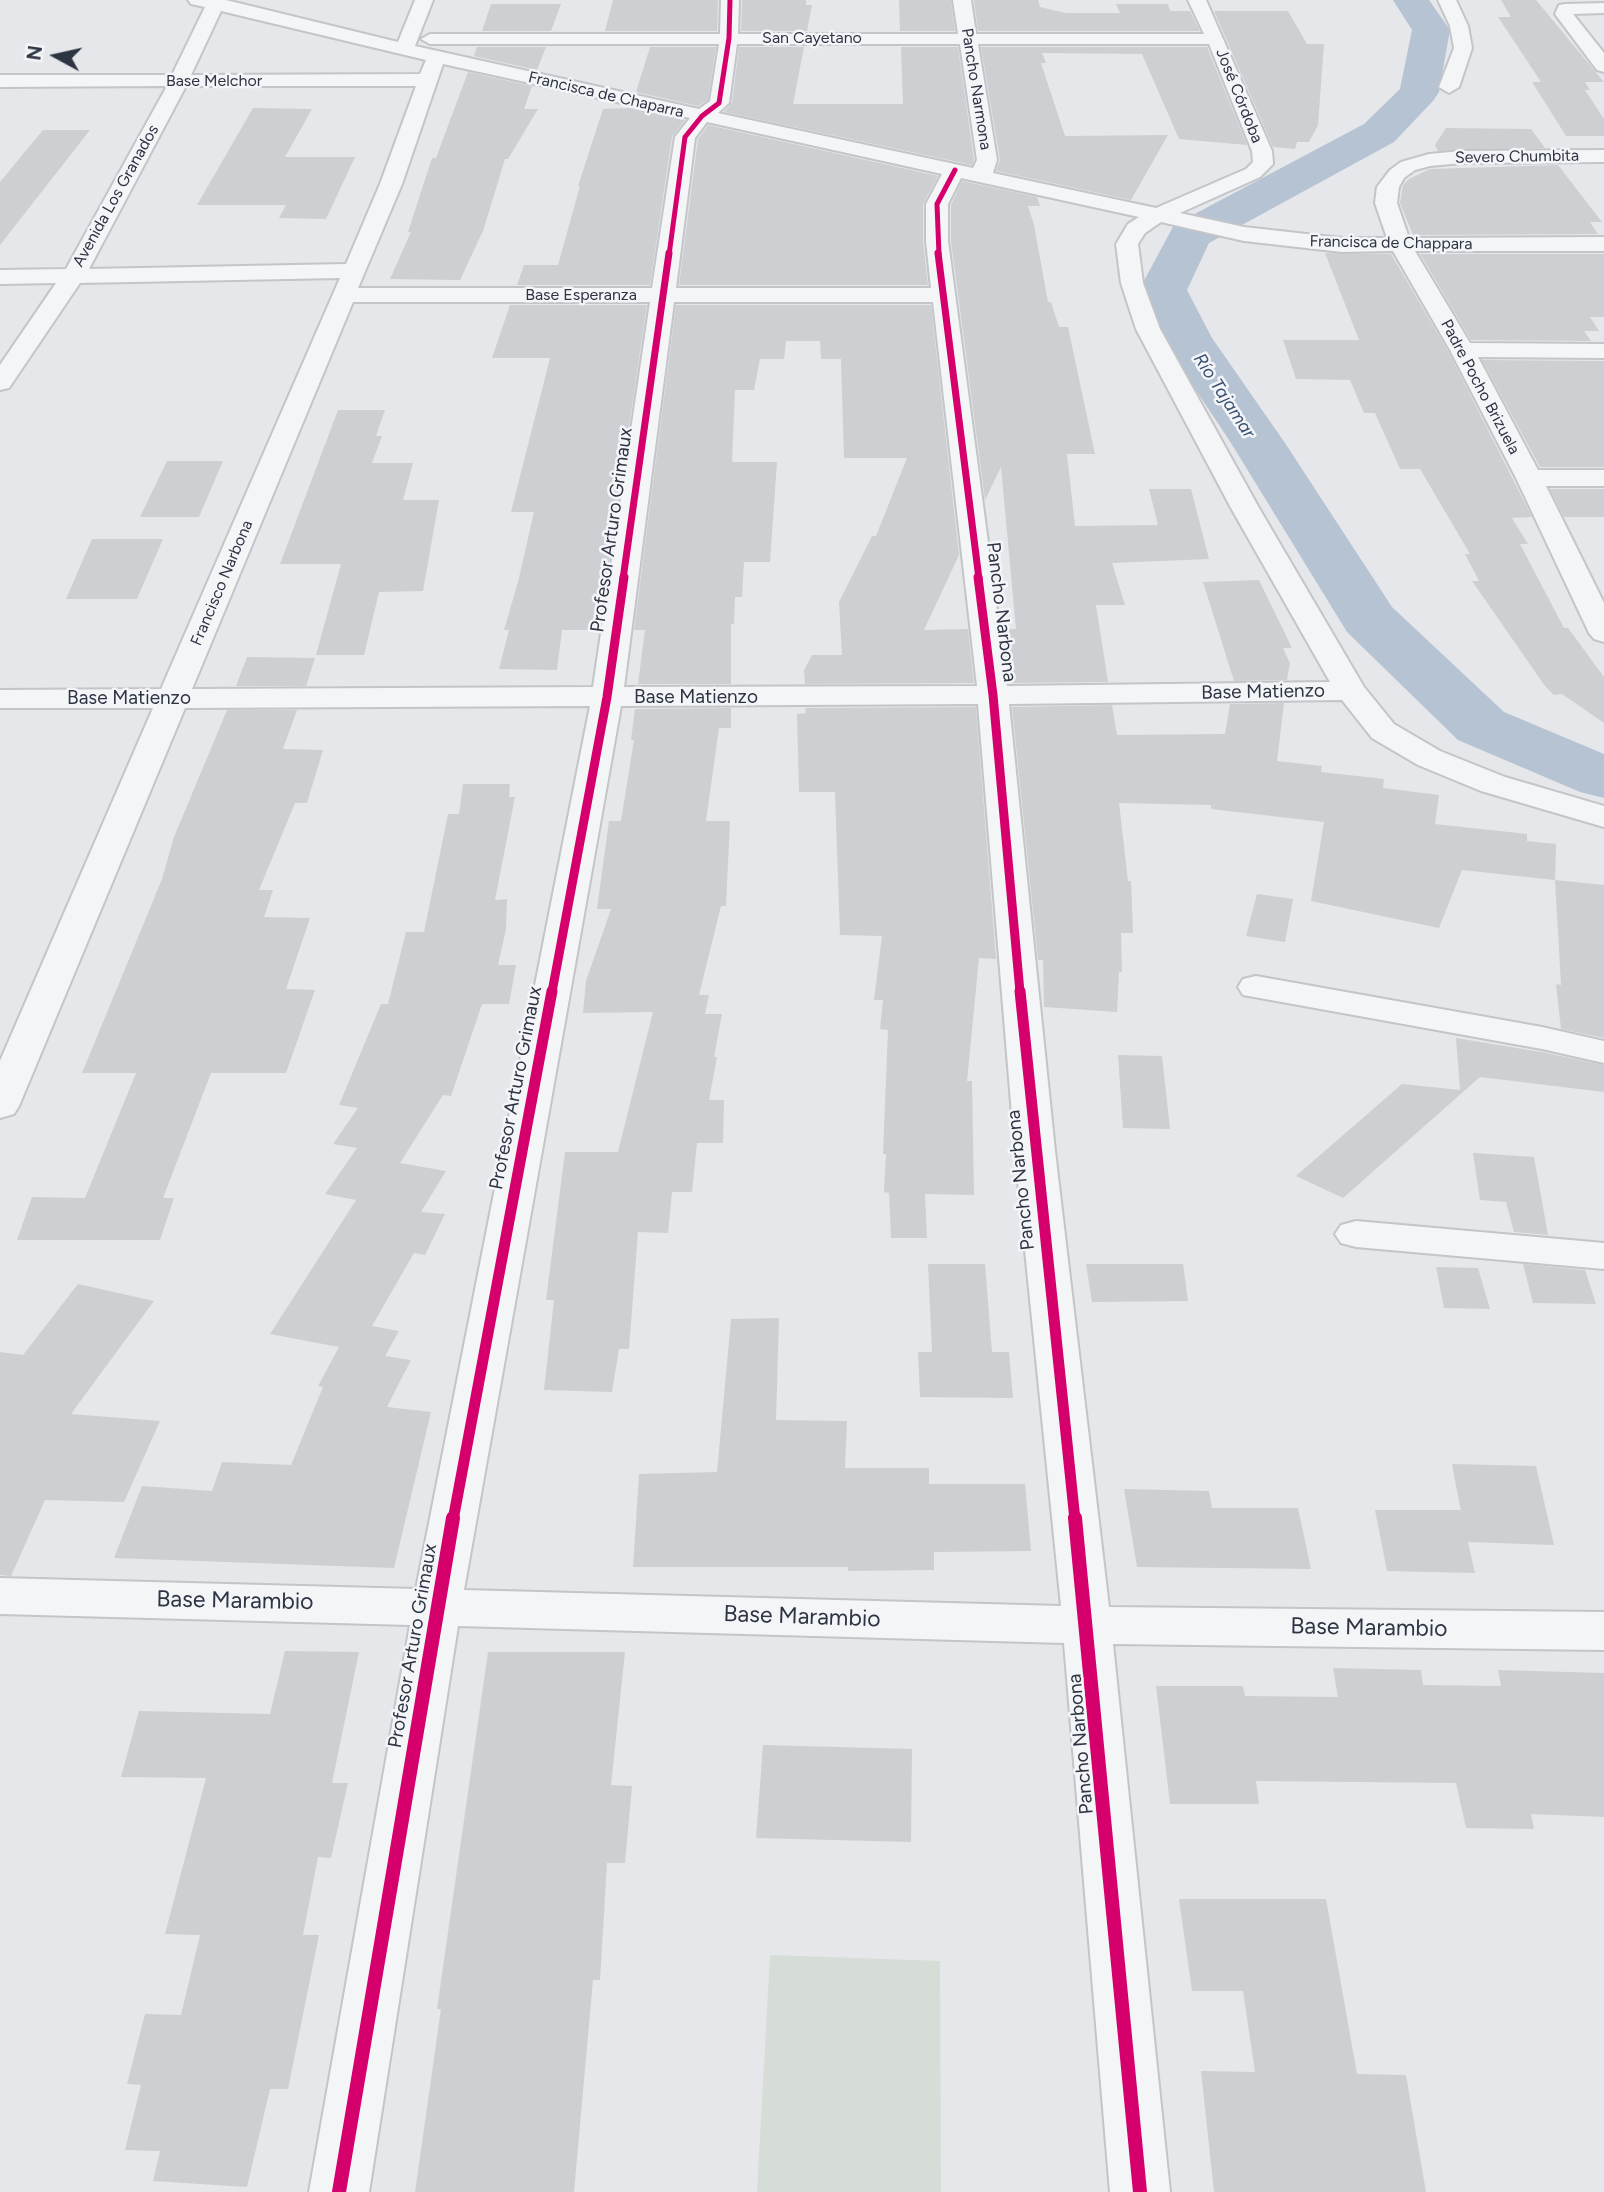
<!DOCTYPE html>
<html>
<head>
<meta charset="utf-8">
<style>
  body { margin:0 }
  #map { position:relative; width:1604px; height:2192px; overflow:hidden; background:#e5e7ea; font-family:Figtree,sans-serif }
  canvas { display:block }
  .north { position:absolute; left:21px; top:21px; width:70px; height:70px; -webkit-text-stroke:5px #f4f5f8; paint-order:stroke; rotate:278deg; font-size:19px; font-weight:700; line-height:28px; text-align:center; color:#2d3442 }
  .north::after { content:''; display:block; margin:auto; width:24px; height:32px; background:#2d3442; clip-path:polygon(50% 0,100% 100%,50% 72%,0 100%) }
</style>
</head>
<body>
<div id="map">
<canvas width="1604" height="2192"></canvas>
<div class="north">N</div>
</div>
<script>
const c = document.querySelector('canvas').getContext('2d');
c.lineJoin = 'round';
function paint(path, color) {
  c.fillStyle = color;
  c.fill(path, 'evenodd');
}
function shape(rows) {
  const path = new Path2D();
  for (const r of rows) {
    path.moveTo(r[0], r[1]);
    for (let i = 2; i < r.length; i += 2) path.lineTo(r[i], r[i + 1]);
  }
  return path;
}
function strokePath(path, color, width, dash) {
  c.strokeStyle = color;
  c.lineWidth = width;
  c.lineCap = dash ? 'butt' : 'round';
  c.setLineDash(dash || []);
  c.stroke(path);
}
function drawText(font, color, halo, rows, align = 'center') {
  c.font = font + ' Figtree,sans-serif';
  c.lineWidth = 5;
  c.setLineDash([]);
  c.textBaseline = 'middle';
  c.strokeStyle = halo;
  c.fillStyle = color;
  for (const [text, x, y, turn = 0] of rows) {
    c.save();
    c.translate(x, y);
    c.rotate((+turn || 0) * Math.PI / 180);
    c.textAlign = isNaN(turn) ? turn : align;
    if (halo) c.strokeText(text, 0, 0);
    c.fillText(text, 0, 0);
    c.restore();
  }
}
paint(shape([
  [770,1955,940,1961,941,2192,757,2192]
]), '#d6ddd6');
paint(shape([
  [1393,0,1429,0,1450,30,1439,92,1433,101,1394,142,1209,243,1187,290,1212,338,1285,443,1392,607,1504,712,1604,754,1604,798,1580,792,1458,740,1347,632,1231,443,1162,339,1139,290,1174,225,1364,124,1400,89,1412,30,1393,0]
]), '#b6c3d2');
paint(shape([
  [613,0,718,0,717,31,605,31],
  [742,0,806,0,806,5,812,5,807,31,741,31],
  [899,0,951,0,955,31,900,31],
  [974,0,1038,0,1040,7,1066,13,1120,13,1116,4,1168,4,1170,11,1190,11,1200,31,978,31],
  [1501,0,1536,0,1604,82,1585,82,1590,90,1585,90,1604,119,1604,136,1566,136,1532,82,1541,82,1498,17,1511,17],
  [491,4,561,4,551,31,482,31],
  [1214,11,1288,11,1307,44,1324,44,1318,125,1309,142,1297,142,1295,149,1273,147],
  [477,47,546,47,537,70,474,56],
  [650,47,716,47,708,100,698,106,636,92],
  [739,47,804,47,793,104,903,104,901,47,958,47,974,160,972,165,724,112,732,103],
  [981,47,1207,47,1247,145,1179,139,1142,54,1042,53,1046,63,1041,63,1065,136,1168,135,1131,200,996,171,1000,160],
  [468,72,532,86,524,109,538,109,508,159,505,159,483,231,460,280,390,279,411,232,408,232,432,158,436,158],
  [253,108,312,109,285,157,355,157,326,219,279,218,286,205,197,205],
  [631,108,685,120,672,137,650,285,517,285,524,265,558,265,580,186,578,186,603,109],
  [708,125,938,176,923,204,923,241,928,285,679,285,698,139],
  [1446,128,1531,129,1545,148,1438,151,1435,145],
  [43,130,90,130,0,245,0,182],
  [1558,165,1602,222,1590,222,1598,234,1413,235,1400,203,1403,185,1409,179,1430,169],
  [962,181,1037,197,1040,206,1028,206,1034,225,1048,302,1051,302,1059,327,1068,327,1095,454,1067,454,1075,526,1158,525,1149,489,1191,489,1209,559,1112,563,1125,605,1096,605,1108,682,1009,683,1002,629,1016,629,1001,467,985,500,951,241,951,205],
  [1325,253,1391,254,1448,351,1532,517,1512,518,1528,544,1520,544,1564,628,1568,628,1604,677,1604,723,1562,694,1554,695,1545,686,1472,581,1479,581,1465,554,1470,554,1420,469,1400,469,1375,413,1364,413,1350,380,1296,379,1283,340,1359,340],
  [1420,254,1604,254,1604,317,1590,317,1599,331,1584,331,1591,341,1471,340],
  [510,305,647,305,599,630,562,630,557,670,499,669,509,630,504,630,518,582,534,512,511,512,550,358,492,358],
  [676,305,931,305,959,555,924,630,968,629,974,683,805,684,804,670,812,655,842,655,839,602,872,536,876,536,907,458,844,458,841,359,821,359,820,341,786,341,784,359,760,359,754,390,735,390,732,462,777,462,770,562,744,562,742,597,735,597,734,624,731,624,731,684,638,684,645,630,634,630],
  [1482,360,1604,361,1604,467,1540,467],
  [338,410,385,410,376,436,382,436,372,463,413,463,403,500,439,500,423,591,379,592,364,655,316,655,341,564,280,564],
  [167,461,223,461,199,517,140,517],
  [1550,489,1604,489,1604,517,1564,517],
  [92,539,163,539,137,599,66,599],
  [1259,580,1292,648,1283,648,1290,663,1287,680,1234,681,1203,582],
  [247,657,315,658,306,686,236,686],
  [1284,703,1277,761,1322,766,1321,772,1384,779,1383,788,1439,795,1435,824,1527,834,1527,841,1556,844,1555,880,1604,885,1604,1038,1561,1029,1556,984,1561,985,1555,880,1462,870,1439,928,1311,901,1324,822,1211,809,1211,805,1119,803,1128,881,1131,881,1133,933,1121,933,1122,972,1119,972,1117,1012,1044,1007,1043,960,1038,960,1012,707,1112,705,1117,735,1225,734,1230,704],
  [976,707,996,959,979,958,967,1081,972,1081,974,1195,925,1194,927,1238,891,1238,889,1193,884,1192,886,1154,883,1154,888,1030,880,1029,883,1000,874,1000,882,936,840,935,835,792,799,792,797,714,806,713,805,708],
  [731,708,731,728,719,728,706,821,730,821,726,906,721,906,699,995,709,995,705,1014,722,1014,714,1057,717,1057,709,1100,724,1100,723,1143,697,1143,692,1192,672,1192,668,1233,638,1232,629,1349,619,1349,612,1392,544,1390,554,1300,546,1300,565,1152,618,1152,653,1012,583,1013,586,981,611,909,597,909,609,821,621,821,634,740,631,740,635,709],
  [227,710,297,710,283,749,323,750,307,803,295,803,259,890,273,890,264,917,310,918,286,989,315,990,286,1073,211,1073,163,1198,174,1198,160,1240,17,1240,32,1197,85,1198,136,1073,82,1073,162,879,174,837],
  [463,784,510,784,509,797,515,797,495,900,507,899,506,929,498,965,516,965,509,1004,482,1004,451,1096,443,1095,400,1163,446,1171,421,1212,445,1214,425,1255,414,1253,372,1326,399,1331,385,1356,411,1360,387,1407,431,1412,394,1568,114,1558,142,1486,212,1491,222,1462,291,1465,323,1387,318,1386,339,1347,270,1334,356,1200,325,1194,357,1148,333,1144,358,1108,339,1105,381,1004,388,1004,406,932,424,932,448,814,459,814],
  [1257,894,1293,899,1285,942,1246,936],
  [1456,1038,1541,1052,1604,1065,1604,1092,1480,1077,1343,1198,1296,1176,1402,1084,1460,1090],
  [1118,1055,1162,1056,1170,1129,1123,1128],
  [1473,1153,1534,1157,1548,1235,1514,1232,1506,1202,1480,1200],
  [928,1264,985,1264,992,1352,1009,1352,1013,1398,920,1397,918,1352,932,1352],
  [1086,1264,1183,1264,1188,1301,1092,1302],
  [1523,1264,1585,1270,1596,1304,1533,1303],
  [1436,1267,1478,1268,1490,1309,1444,1308],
  [78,1284,154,1301,71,1414,160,1421,124,1502,45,1500,11,1576,0,1575,0,1352,23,1355],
  [779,1318,776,1420,847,1421,845,1468,929,1468,929,1484,1025,1484,1031,1551,934,1552,934,1570,848,1571,848,1567,633,1567,639,1474,717,1472,731,1319],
  [1452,1464,1536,1466,1554,1545,1468,1542,1475,1573,1387,1571,1375,1510,1461,1510,1462,1517],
  [1124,1489,1209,1491,1212,1508,1298,1508,1311,1569,1137,1567],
  [285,1651,359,1652,332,1783,348,1783,331,1858,318,1857,303,1935,319,1935,288,2089,270,2089,247,2187,153,2181,160,2151,125,2150,141,2085,127,2084,145,2014,181,2015,200,1935,165,1934,206,1778,121,1777,139,1711,270,1714],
  [488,1652,625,1652,611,1785,632,1786,625,1863,607,1863,600,1980,593,1980,574,2192,415,2192,441,2009,437,2009],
  [1333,1668,1421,1670,1423,1685,1501,1686,1498,1670,1604,1673,1604,1817,1531,1814,1534,1829,1466,1828,1456,1783,1256,1781,1259,1804,1170,1804,1156,1686,1243,1686,1245,1696,1338,1697],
  [763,1745,912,1749,911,1842,756,1838],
  [1179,1899,1326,1899,1357,2074,1406,2075,1426,2192,1214,2192,1201,2071,1255,2072,1243,1991,1192,1991]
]), '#cecfd2');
const minor = shape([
  [188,0,226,0,398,42,415,0,433,0,415,46,699,109,710,101,719,44,430,44,421,39,430,34,720,34,721,0,739,0,738,34,958,34,953,0,971,0,976,34,1204,34,1188,0,1206,0,1272,151,1273,164,1260,177,1180,213,1244,227,1342,238,1387,238,1375,203,1377,187,1390,170,1401,162,1429,154,1462,151,1604,150,1604,162,1462,163,1430,166,1415,170,1404,178,1399,187,1397,203,1409,238,1604,237,1604,251,1415,251,1470,343,1604,344,1604,358,1478,357,1538,470,1604,470,1604,486,1546,486,1604,603,1604,642,1594,639,1589,633,1516,478,1450,350,1393,251,1342,252,1244,241,1161,222,1145,233,1138,244,1143,283,1160,329,1259,508,1364,687,1394,724,1440,751,1505,777,1604,806,1604,827,1481,791,1418,765,1372,738,1342,700,1009,704,1055,1151,1109,1607,1604,1612,1604,1650,1113,1644,1170,2192,1110,2192,1064,1643,458,1626,369,2192,309,2192,410,1625,0,1614,0,1578,416,1589,590,706,185,708,19,1106,14,1114,0,1118,0,1061,153,708,0,708,0,690,161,689,340,278,80,283,9,388,0,390,0,365,56,283,0,284,0,270,66,269,167,86,0,87,0,75,172,75,205,7,191,4,188,0],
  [221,11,426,60,420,74,191,75,221,11],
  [737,44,960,44,977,160,973,168,718,113,729,103,737,44],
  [978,44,1209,44,1252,151,1253,162,1246,169,1156,208,993,173,997,160,978,44],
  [443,64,690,118,675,137,652,288,358,288,402,184,443,64],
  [186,86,416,86,380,184,346,264,89,269,186,86],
  [707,122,942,174,926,204,926,241,931,288,676,288,695,138,707,122],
  [961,178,1139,217,1128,224,1116,244,1121,283,1136,329,1231,508,1330,682,1007,686,948,241,948,204,961,178],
  [353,302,650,302,593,687,192,689,353,302],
  [674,302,933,302,977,686,624,687,674,302],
  [978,704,1015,1151,1061,1606,464,1590,621,706,978,704],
  [1438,0,1456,0,1468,26,1472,48,1459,87,1449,93,1439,87,1454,48,1450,26,1438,0],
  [1604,3,1604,13,1573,14,1604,53,1604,72,1597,70,1555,14,1559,5,1565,4,1604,3],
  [1256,976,1542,1027,1604,1041,1604,1063,1542,1049,1243,995,1238,987,1243,979,1256,976],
  [1356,1221,1604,1243,1604,1269,1356,1247,1341,1243,1335,1234,1341,1225,1356,1221]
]);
strokePath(minor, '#c3c5c8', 4);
paint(minor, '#f4f5f6');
strokePath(shape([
  [669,255,685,137,702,116,719,103,729,38,730,0],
  [939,255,937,204,955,170]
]), '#d6006c', 5);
strokePath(shape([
  [938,253,979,579],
  [623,579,669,253]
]), '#d6006c', 7);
strokePath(shape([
  [978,577,993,695,1020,992],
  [552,992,607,697,624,577]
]), '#d6006c', 9);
strokePath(shape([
  [1020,991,1075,1520],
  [453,1520,552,991]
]), '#d6006c', 11);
strokePath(shape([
  [1075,1518,1140,2192],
  [339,2192,453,1518]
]), '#d6006c', 14);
drawText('16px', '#2d3442', '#f4f5f8', [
  ["San Cayetano",812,38],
  ["Base Melchor",214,81],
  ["Pancho Narmona",976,89,81],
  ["Francisca de Chaparra",606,95,13],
  ["José Córdoba",1239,96,68],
  ["Severo Chumbita",1517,157,-1],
  ["Avenida Los Granados",116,196,-61],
  ["Francisca de Chappara",1391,243,1],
  ["Base Esperanza",581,295],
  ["Padre Pocho Brizuela",1480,387,62],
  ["Francisco Narbona",222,583,-67]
]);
drawText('italic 18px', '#3a5273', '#f4f5f8', [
  ["Río Tajamar",1224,396,57]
]);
drawText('19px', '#2d3442', '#f4f5f8', [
  ["Profesor Arturo Grimaux",612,530,-82],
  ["Pancho Narbona",1001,612,83],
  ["Base Matienzo",1263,692,-1],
  ["Base Matienzo",696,697],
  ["Base Matienzo",129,698],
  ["Profesor Arturo Grimaux",516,1088,-79],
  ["Pancho Narbona",1021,1180,-96],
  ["Profesor Arturo Grimaux",413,1646,-80],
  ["Pancho Narbona",1081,1744,-95]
]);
drawText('23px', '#2d3442', '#f4f5f8', [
  ["Base Marambio",235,1601,1],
  ["Base Marambio",802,1617,2],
  ["Base Marambio",1369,1628,1]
]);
</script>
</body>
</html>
